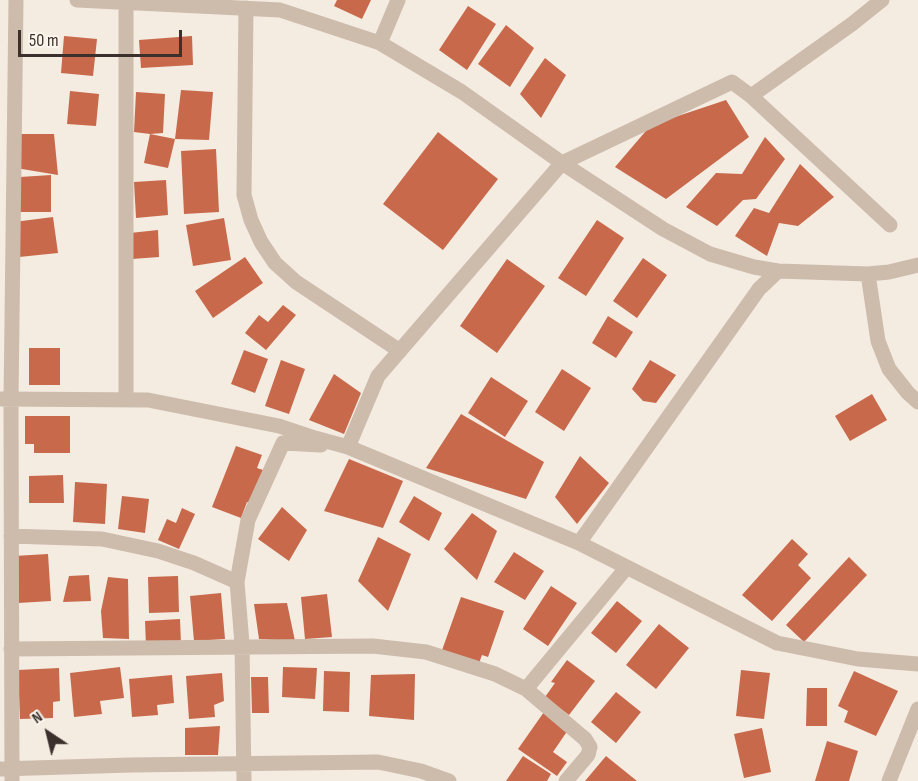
<!DOCTYPE html>
<html>
<head>
<meta charset="utf-8">
<style>
  body { margin:0 }
  #map { position:relative; width:918px; height:781px; overflow:hidden; background:#f4ebe1; font-family:"Sofia Sans Condensed",sans-serif }
  canvas { display:block }
  .north { position:absolute; left:18px; top:703px; width:60px; height:60px; -webkit-text-stroke:4px #fbf5ee; paint-order:stroke; rotate:325deg; font-size:16px; font-weight:700; line-height:24px; text-align:center; color:#3b302b }
  .north::after { content:''; display:block; margin:auto; width:21px; height:27px; background:#3b302b; clip-path:polygon(50% 0,100% 100%,50% 72%,0 100%) }
  .scale { position:absolute; left:18px; top:30px; width:164px; height:27px; box-sizing:border-box; border:3px solid #3b302b; border-top:0; padding-left:8px; font-size:18px; line-height:21px; white-space:nowrap; color:#3b302b; -webkit-text-stroke:4px #fbf5ee; paint-order:stroke }
</style>
</head>
<body>
<div id="map">
<canvas width="918" height="781"></canvas>
<div class="north">N</div>
<div class="scale">50 m</div>
</div>
<script>
const c = document.querySelector('canvas').getContext('2d');
c.lineJoin = 'round';
function paint(path, color) {
  c.fillStyle = color;
  c.fill(path, 'evenodd');
}
function shape(rows) {
  const path = new Path2D();
  for (const r of rows) {
    path.moveTo(r[0], r[1]);
    for (let i = 2; i < r.length; i += 2) path.lineTo(r[i], r[i + 1]);
  }
  return path;
}
function strokePath(path, color, width, dash) {
  c.strokeStyle = color;
  c.lineWidth = width;
  c.lineCap = dash ? 'butt' : 'round';
  c.setLineDash(dash || []);
  c.stroke(path);
}
paint(shape([
  [337,0,371,0,362,19,334,6],
  [468,6,496,24,467,70,439,50],
  [506,25,534,48,510,87,478,64],
  [64,36,97,39,93,76,61,73],
  [192,36,193,65,141,68,139,40],
  [545,58,566,75,541,118,520,94],
  [181,90,213,92,209,140,175,139,168,168,144,163,150,134,134,132,136,92,165,94,163,133,150,134,175,139],
  [70,91,99,94,96,126,67,124],
  [726,100,749,137,666,199,615,167,651,125],
  [438,132,498,179,443,250,383,204],
  [18,134,54,134,58,175,16,168],
  [765,137,785,159,756,199,743,200,717,226,686,207,716,173,742,174],
  [216,149,219,212,184,214,181,151],
  [800,164,834,197,798,226,779,223,767,256,735,236,754,208,769,213],
  [51,175,51,212,19,212,20,177],
  [166,180,168,215,136,218,134,182],
  [53,217,58,253,19,257,14,222],
  [224,218,231,260,193,266,186,225],
  [597,220,624,238,586,296,558,278],
  [158,230,159,257,132,259,130,233],
  [245,257,263,283,213,318,195,291],
  [643,258,667,275,637,318,613,301],
  [507,259,545,286,497,353,460,326],
  [283,305,296,315,266,350,245,333,259,315,268,322],
  [608,316,633,332,616,358,592,343],
  [29,348,60,348,60,385,29,385],
  [244,350,268,359,255,393,231,384],
  [281,360,305,369,289,414,265,406],
  [650,360,676,375,656,403,643,401,632,389],
  [562,369,591,388,564,431,535,412],
  [334,374,361,393,344,434,309,420],
  [491,377,528,401,505,437,468,413],
  [872,394,887,420,850,441,835,416],
  [461,414,544,462,526,499,426,468],
  [25,416,70,416,70,453,34,453,34,444,25,444],
  [236,446,262,455,257,468,266,471,253,504,247,502,241,518,212,507],
  [580,456,609,483,577,524,555,497],
  [349,459,403,481,383,528,324,511],
  [63,475,64,503,29,503,29,476],
  [75,482,107,484,105,524,73,522],
  [122,496,149,499,145,533,118,529],
  [414,496,442,513,429,541,399,522],
  [282,507,307,530,289,561,258,539],
  [182,508,195,514,179,549,158,540,167,519,176,523],
  [472,513,497,531,477,580,444,549],
  [378,537,411,554,388,611,358,581],
  [792,539,808,554,798,565,811,578,772,621,742,595],
  [514,552,544,571,525,600,494,582],
  [48,554,51,601,18,603,14,556],
  [849,557,867,575,804,642,786,625],
  [89,575,91,601,63,602,69,576],
  [178,576,179,612,149,613,148,577],
  [108,577,128,579,129,639,103,638,101,611],
  [551,586,577,603,548,646,523,629],
  [221,593,225,639,194,641,190,596],
  [327,594,332,637,305,639,301,597],
  [461,597,504,611,488,657,482,655,478,666,441,653],
  [617,601,642,621,616,653,591,633],
  [287,603,295,641,259,639,254,604],
  [180,619,181,644,146,646,145,621],
  [659,624,689,648,656,689,626,665],
  [567,660,595,681,569,715,545,697,555,683,551,682],
  [120,667,124,698,100,701,102,714,74,717,70,673],
  [283,667,317,668,315,699,282,697],
  [59,668,60,701,53,702,53,718,20,719,18,670],
  [741,670,770,673,764,719,736,716],
  [324,671,350,672,349,712,323,711],
  [854,671,898,691,876,736,844,722,848,711,838,706],
  [222,673,224,701,214,705,215,717,189,719,186,676],
  [415,674,414,720,369,716,371,675],
  [172,675,174,703,157,705,158,715,132,717,129,679],
  [251,677,268,677,269,713,252,713],
  [807,688,827,688,827,726,806,726],
  [616,692,641,712,616,743,591,722],
  [544,712,568,730,553,752,567,762,557,776,518,749],
  [220,726,218,755,185,755,185,728],
  [762,728,771,772,744,778,734,734],
  [827,741,858,751,849,781,815,781],
  [523,756,551,774,547,781,506,781],
  [606,756,637,781,585,781]
]), '#c8694b');
strokePath(shape([
  [77,0,280,10,380,43,462,92,562,163,663,229,710,254,754,267,778,271,868,274,889,272,918,265],
  [246,8,244,195,251,220,261,242,275,263,296,282,400,351],
  [380,43,398,0],
  [751,96,890,225],
  [868,274,878,341,889,369,908,393,918,402],
  [0,399,148,400,279,426,315,438,348,447,579,543,777,643,858,659,918,664],
  [126,400,126,2],
  [348,447,378,376,562,163,732,82,751,96,852,24,882,0],
  [11,536,102,539,158,551,194,563,237,582],
  [579,543,759,289,778,271],
  [11,649,373,646,426,652,495,674,526,689,585,739,590,747,588,755,566,781],
  [526,689,627,567],
  [0,769,131,765,378,762,421,771,449,781],
  [12,781,11,400,16,0],
  [244,781,242,644,237,582,248,520,283,443,321,445],
  [889,781,918,709]
]), '#cdbbac', 15);
</script>
</body>
</html>
